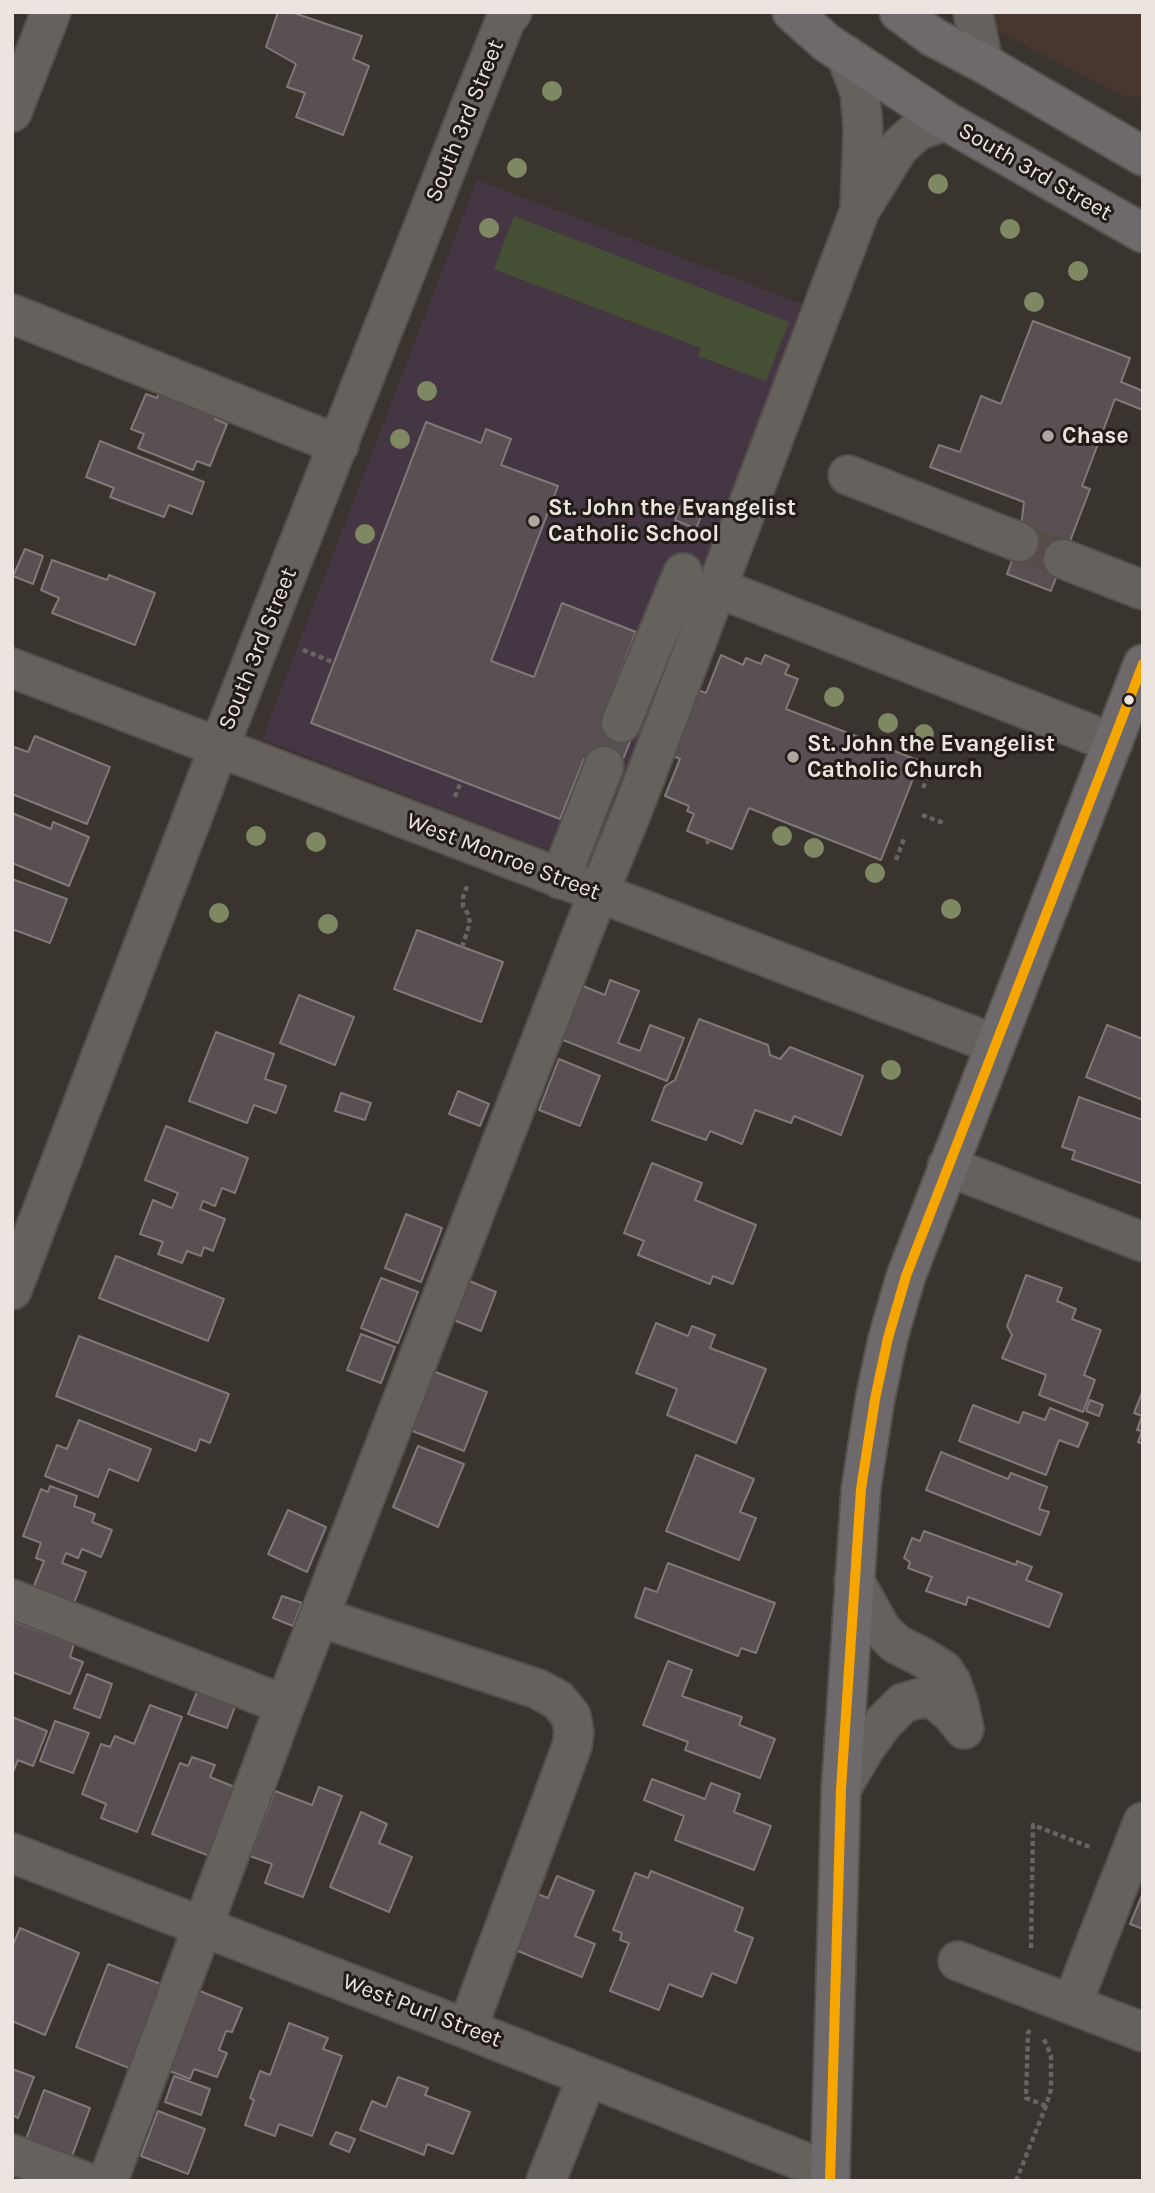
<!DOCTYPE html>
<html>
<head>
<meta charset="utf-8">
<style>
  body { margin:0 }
  #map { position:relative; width:1155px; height:2193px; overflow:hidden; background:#3a342e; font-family:Karla,sans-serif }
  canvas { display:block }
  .frame { position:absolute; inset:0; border:14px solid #ebe4df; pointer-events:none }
</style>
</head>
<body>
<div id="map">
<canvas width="1155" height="2193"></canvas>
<div class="frame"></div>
</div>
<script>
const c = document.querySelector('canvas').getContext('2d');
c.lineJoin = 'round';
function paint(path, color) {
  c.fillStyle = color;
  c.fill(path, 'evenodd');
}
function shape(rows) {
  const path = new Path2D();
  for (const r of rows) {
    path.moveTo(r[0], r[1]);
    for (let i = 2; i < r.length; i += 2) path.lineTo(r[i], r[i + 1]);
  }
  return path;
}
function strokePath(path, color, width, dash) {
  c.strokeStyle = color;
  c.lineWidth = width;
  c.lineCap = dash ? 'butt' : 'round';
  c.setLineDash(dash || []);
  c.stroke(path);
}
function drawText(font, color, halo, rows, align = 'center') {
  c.font = font + ' Karla,sans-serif';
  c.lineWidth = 6;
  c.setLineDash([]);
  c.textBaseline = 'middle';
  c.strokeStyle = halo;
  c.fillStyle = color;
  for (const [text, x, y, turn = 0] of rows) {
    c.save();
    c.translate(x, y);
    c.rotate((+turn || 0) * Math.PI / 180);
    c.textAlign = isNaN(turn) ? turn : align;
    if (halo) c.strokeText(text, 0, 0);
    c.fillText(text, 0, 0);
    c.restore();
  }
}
paint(shape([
  [960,12,1143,12,1143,98,1122,95]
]), '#48372f');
paint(shape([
  [477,180,802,304,594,868,262,739]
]), '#443743');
paint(shape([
  [514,216,789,322,766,381,698,356,701,348,494,269]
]), '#454f33');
const building = shape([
  [278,12,291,12,362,36,353,59,369,66,343,135,296,117,305,93,287,87,296,64,266,47,278,12],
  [1033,321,1130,358,1121,382,1143,391,1143,410,1115,399,1082,486,1090,489,1051,591,1007,574,1019,542,1024,502,930,467,939,445,960,452,981,396,1001,404,1033,321],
  [161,388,218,411,215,419,227,424,210,466,197,461,193,470,138,448,144,434,131,429,146,394,157,398,161,388],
  [426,422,481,443,486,429,511,439,501,465,558,486,491,661,534,677,562,603,636,632,603,716,635,729,618,772,584,759,560,819,311,723,426,422],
  [100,441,204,482,192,514,169,505,164,517,110,497,114,488,86,477,100,441],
  [683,500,704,508,696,529,675,520,683,500],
  [25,549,43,556,33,584,13,576,25,549],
  [52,560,107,580,109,575,155,593,135,645,52,613,59,598,41,590,52,560],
  [721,655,743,665,746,658,761,664,765,655,789,665,785,674,798,679,786,709,920,761,881,860,749,808,732,849,687,831,694,814,687,811,689,806,665,796,680,759,673,756,698,690,706,693,721,655],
  [35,736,110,767,87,824,12,794,12,752,14,747,28,752,35,736],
  [12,813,51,829,53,822,89,837,69,886,12,863,12,813],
  [12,879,67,899,50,943,12,929,12,879],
  [417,930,503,962,481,1022,394,989,417,930],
  [610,980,639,991,618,1043,640,1051,650,1025,684,1038,667,1081,558,1038,578,984,605,995,610,980],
  [299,995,354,1017,335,1065,280,1043,299,995],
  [699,1019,768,1045,770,1055,780,1059,790,1047,863,1076,841,1135,794,1116,791,1123,755,1110,742,1144,710,1131,706,1140,652,1120,665,1086,675,1080,699,1019],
  [1107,1025,1143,1039,1143,1100,1086,1077,1107,1025],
  [216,1032,274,1054,265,1079,286,1086,276,1113,254,1105,247,1123,189,1101,216,1032],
  [559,1059,600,1076,580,1126,539,1110,559,1059],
  [458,1091,489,1104,480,1126,449,1114,458,1091],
  [341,1093,371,1103,365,1120,335,1111,341,1093],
  [1079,1097,1143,1120,1143,1184,1072,1159,1075,1151,1062,1147,1079,1097],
  [166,1126,248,1158,235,1193,222,1188,215,1206,203,1201,200,1209,225,1219,213,1251,204,1247,201,1256,187,1251,182,1263,158,1254,163,1242,140,1234,153,1200,172,1208,178,1193,145,1180,166,1126],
  [652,1163,702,1183,695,1200,756,1225,733,1284,713,1276,710,1284,638,1255,644,1241,624,1233,652,1163],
  [406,1214,442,1228,421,1282,385,1268,406,1214],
  [116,1256,224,1299,208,1341,99,1298,116,1256],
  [1026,1275,1062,1288,1057,1301,1076,1309,1072,1319,1101,1330,1084,1375,1095,1380,1083,1412,1039,1395,1046,1375,1002,1358,1012,1335,1007,1326,1026,1275],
  [381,1278,418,1292,398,1343,361,1328,381,1278],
  [467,1280,496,1292,481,1331,451,1319,467,1280],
  [656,1323,688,1336,692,1326,715,1335,710,1348,766,1369,736,1443,667,1415,677,1389,636,1373,656,1323],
  [361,1334,395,1347,381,1383,347,1370,361,1334],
  [79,1336,229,1394,210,1443,200,1439,196,1451,56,1396,79,1336],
  [433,1371,487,1392,464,1451,410,1430,433,1371],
  [1143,1390,1143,1444,1138,1442,1142,1431,1137,1430,1142,1416,1134,1413,1143,1390],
  [1090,1400,1103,1405,1099,1416,1086,1411,1090,1400],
  [973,1405,1019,1423,1023,1412,1045,1420,1050,1408,1088,1423,1078,1447,1059,1440,1046,1475,959,1441,973,1405],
  [79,1420,151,1449,138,1481,109,1469,98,1497,45,1476,57,1445,67,1449,79,1420],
  [418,1446,464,1464,438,1527,393,1507,418,1446],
  [941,1452,1008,1479,1011,1473,1047,1487,1039,1509,1049,1512,1040,1535,926,1490,941,1452],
  [696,1455,754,1479,740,1512,756,1518,739,1560,666,1531,696,1455],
  [50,1486,77,1496,74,1506,95,1514,92,1522,112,1530,101,1557,82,1549,78,1558,66,1553,62,1563,86,1572,74,1603,33,1588,44,1561,36,1558,41,1543,23,1536,41,1489,48,1492,50,1486],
  [288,1510,326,1527,307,1572,268,1554,288,1510],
  [924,1531,1016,1565,1017,1561,1032,1567,1026,1580,1062,1594,1049,1627,968,1597,966,1605,926,1591,932,1577,908,1568,910,1562,904,1558,912,1538,920,1541,924,1531],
  [668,1563,775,1603,756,1653,741,1648,738,1656,635,1617,645,1588,657,1592,668,1563],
  [282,1596,302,1603,293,1626,273,1618,282,1596],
  [12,1621,74,1644,70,1657,83,1662,70,1694,12,1672,12,1621],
  [668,1661,692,1670,682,1696,742,1717,739,1725,775,1739,760,1778,685,1750,688,1742,643,1725,668,1661],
  [87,1674,112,1684,100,1718,74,1708,87,1674],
  [199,1687,237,1701,227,1728,188,1714,199,1687],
  [150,1705,182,1717,137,1832,101,1818,106,1804,82,1794,101,1744,110,1747,115,1736,134,1744,150,1705],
  [12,1717,47,1731,33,1766,18,1760,12,1774,12,1717],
  [55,1721,89,1733,73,1773,40,1761,55,1721],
  [192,1757,215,1765,210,1777,242,1790,215,1858,152,1834,180,1763,188,1766,192,1757],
  [652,1779,705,1799,711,1783,740,1794,734,1812,771,1826,754,1870,675,1840,684,1816,644,1800,652,1779],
  [319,1787,342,1796,303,1897,265,1883,272,1864,250,1856,275,1791,312,1805,319,1787],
  [361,1812,387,1824,379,1843,412,1857,389,1912,330,1887,361,1812],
  [651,1871,743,1908,735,1931,753,1938,736,1983,712,1973,702,1997,669,1984,659,2010,610,1991,629,1943,620,1940,622,1933,613,1930,635,1873,648,1878,651,1871],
  [557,1876,594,1891,575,1936,595,1944,582,1977,513,1949,535,1893,548,1898,557,1876],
  [1143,1893,1143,1929,1130,1924,1143,1893],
  [20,1928,79,1953,45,2035,12,2021,12,1947,20,1928],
  [108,1964,166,1986,134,2070,76,2047,108,1964],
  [200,1991,242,2008,232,2032,226,2031,219,2050,227,2053,217,2077,194,2069,190,2079,162,2068,181,2022,187,2025,200,1991],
  [289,2023,328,2038,323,2049,342,2056,312,2136,279,2124,275,2136,245,2125,254,2100,250,2098,260,2071,270,2075,289,2023],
  [12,2069,34,2077,18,2118,12,2115,12,2069],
  [174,2076,210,2089,201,2115,165,2102,174,2076],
  [398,2077,428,2088,425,2095,470,2112,453,2154,427,2144,424,2155,360,2130,372,2101,386,2107,398,2077],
  [44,2090,90,2108,71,2159,25,2142,44,2090],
  [158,2111,205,2129,188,2174,141,2156,158,2111],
  [336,2132,355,2139,349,2152,330,2144,336,2132]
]);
paint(building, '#585053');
strokePath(building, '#7f7a79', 2);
strokePath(shape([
  [1019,542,1063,559]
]), '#554e49', 38, [38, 19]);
const minor = shape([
  [973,12,983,63],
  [846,55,860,92,863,129,860,208],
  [12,112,51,12],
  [12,314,339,445],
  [848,475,1019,542],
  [1063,559,1143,590],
  [718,588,1113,743],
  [12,668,994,1044],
  [621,723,683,573],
  [560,879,604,766],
  [947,1166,1143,1242],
  [12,1290,219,747,470,108,506,19,512,12],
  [854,1580,881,1629,896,1644,922,1657,943,1670,951,1682,959,1705,964,1729],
  [12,1599,285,1705],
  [319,1617,538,1689,558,1700,571,1716,574,1732,572,1746,467,2029],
  [841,1789,865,1748,883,1723,903,1703,921,1698,935,1700,950,1712,964,1729],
  [12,1853,467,2029,830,2172],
  [958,1961,1143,2032],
  [1072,2004,1143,1822],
  [12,2154,83,2181],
  [108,2181,285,1705,584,929,635,804,860,210,899,147,918,130,946,121],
  [546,2181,587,2077]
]);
const major = shape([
  [792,12,827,43,946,121,1143,233],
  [899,12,933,37,983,63,1143,156],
  [830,2181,841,1789,861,1489,875,1399,888,1338,906,1276,1143,664]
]);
strokePath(minor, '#55504c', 42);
strokePath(major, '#55504c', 42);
strokePath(shape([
  [303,650,335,663],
  [923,788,932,764],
  [455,797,461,781],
  [922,815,946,824],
  [707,844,708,840],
  [896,860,905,836],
  [462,947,470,923,468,914,463,906,463,897,468,884],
  [1031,1948,1033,1825,1090,1847],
  [1030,2030,1028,2033,1026,2098,1046,2106],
  [1016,2181,1046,2106,1051,2089,1051,2056,1044,2039]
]), '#686461', 4.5, [5, 3.5]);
strokePath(minor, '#65615d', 38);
strokePath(major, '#6e696a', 38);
strokePath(shape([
  [830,2181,841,1789,861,1489,875,1399,888,1338,906,1276,1143,664]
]), '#f7a600', 10);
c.fillStyle = '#7e8863';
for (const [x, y] of [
  [552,91],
  [517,168],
  [938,184],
  [489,228],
  [1010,229],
  [1078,271],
  [1034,302],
  [427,391],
  [400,439],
  [365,534],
  [834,697],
  [888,723],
  [924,734],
  [256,836],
  [782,836],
  [316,842],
  [814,848],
  [875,873],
  [951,909],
  [219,913],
  [328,924],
  [891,1070]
]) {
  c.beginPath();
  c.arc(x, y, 10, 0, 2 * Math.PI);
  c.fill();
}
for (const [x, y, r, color] of [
  [1048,436,7,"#ada6a1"],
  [534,521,7,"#ada6a1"],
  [1129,700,6,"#ebe4df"],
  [793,757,7,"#ada6a1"]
]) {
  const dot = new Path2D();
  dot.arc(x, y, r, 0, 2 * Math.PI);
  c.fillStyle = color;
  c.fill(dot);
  strokePath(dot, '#211c18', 2.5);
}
drawText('23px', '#ebe4df', '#211c18', [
  ["South 3rd Street",465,121,-68],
  ["South 3rd Street",1035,172,30],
  ["South 3rd Street",258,649,-68],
  ["West Monroe Street",503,857,21],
  ["West Purl Street",422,2011,21]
]);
drawText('bold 23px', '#ebe4df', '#211c18', [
  ["Chase",1062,436],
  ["St. John the Evangelist",548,508],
  ["Catholic School",548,534],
  ["St. John the Evangelist",807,744],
  ["Catholic Church",807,770]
], 'left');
</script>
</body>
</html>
